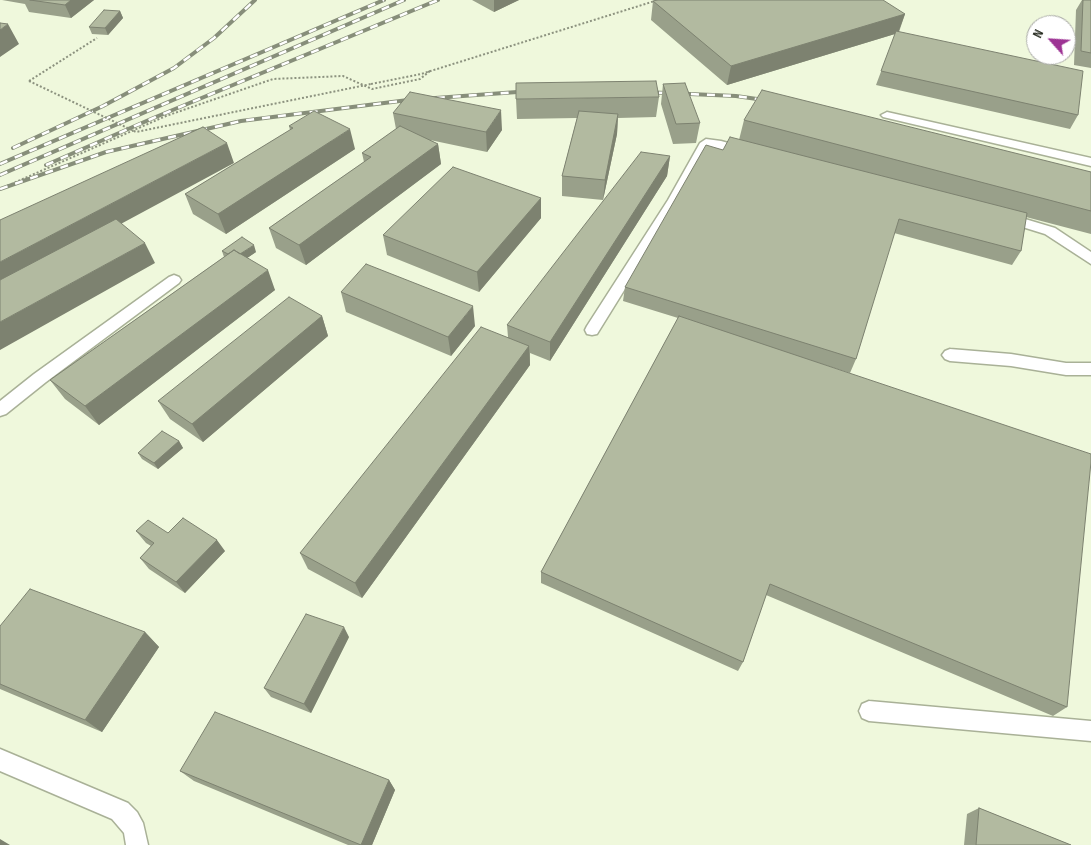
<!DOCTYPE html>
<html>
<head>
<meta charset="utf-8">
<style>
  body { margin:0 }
  #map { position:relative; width:1091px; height:845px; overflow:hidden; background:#eff8dc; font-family:"Sofia Sans Condensed",sans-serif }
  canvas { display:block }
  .north { position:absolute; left:1026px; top:15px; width:50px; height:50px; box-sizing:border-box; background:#fff; border:1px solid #a8a9a5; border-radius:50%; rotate:296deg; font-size:14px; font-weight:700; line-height:20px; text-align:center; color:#25291e }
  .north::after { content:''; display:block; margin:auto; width:18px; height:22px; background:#9d3394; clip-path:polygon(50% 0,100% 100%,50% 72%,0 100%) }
</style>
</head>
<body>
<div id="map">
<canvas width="1091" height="845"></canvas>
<div class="north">N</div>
</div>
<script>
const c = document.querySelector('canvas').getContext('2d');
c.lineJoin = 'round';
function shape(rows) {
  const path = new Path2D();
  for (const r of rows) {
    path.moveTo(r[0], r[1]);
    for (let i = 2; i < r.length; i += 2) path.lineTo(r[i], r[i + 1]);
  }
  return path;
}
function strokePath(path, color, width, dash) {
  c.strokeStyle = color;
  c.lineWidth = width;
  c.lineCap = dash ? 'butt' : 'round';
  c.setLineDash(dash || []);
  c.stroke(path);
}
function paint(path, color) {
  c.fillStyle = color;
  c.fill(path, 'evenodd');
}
const service = shape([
  [887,112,1091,158,1091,166,883,117,881,115,887,112],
  [706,139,721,141,750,149,752,152,746,156,710,147,680,200,597,334,592,335,587,334,585,330,587,326,668,200,700,143,706,139],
  [1005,213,1055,228,1091,252,1091,264,1045,234,1000,220,998,217,1000,214,1005,213],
  [174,275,179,277,181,280,179,283,46,382,6,414,0,416,0,401,34,374,169,277,174,275],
  [950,349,1011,354,1066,363,1091,363,1091,375,1066,375,1011,366,950,361,945,359,942,355,945,351,950,349],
  [869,701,1091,721,1091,741,869,721,862,718,859,711,862,704,869,701],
  [0,749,128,803,137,812,143,823,148,845,126,845,124,833,112,819,0,771,0,749]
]);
strokePath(service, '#a9b197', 3);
strokePath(shape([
  [29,81,97,38],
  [371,84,421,74,658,0],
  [0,189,166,116,273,79,343,76,372,89,420,79,430,71]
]), '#8c927f', 2, [2, 2]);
paint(service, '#fff');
const rail = shape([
  [643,92,736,96,771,101],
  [13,148,103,106,174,68,214,38,255,0],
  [0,164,384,0],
  [46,165,151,119,438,0],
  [0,175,404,0],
  [0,189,106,152,241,121,408,100,531,91]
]);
strokePath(rail, '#878e7a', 4);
strokePath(rail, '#fff', 2.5, [8]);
strokePath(shape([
  [29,81,136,132,371,84]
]), '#8c927f', 2, [2, 2]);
paint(shape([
  [2,0,94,0,71,18,29,12,25,4],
  [472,0,519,0,494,12],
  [1082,0,1091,0,1091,68,1074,65,1076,10],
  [653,1,905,14,899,32,1078,115,1070,129,876,85,895,34,727,85,651,20],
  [120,11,123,18,108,35,92,34,89,27],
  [663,84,700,123,696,143,673,144,661,104],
  [659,97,656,117,618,118,617,134,603,200,562,196,562,176,577,118,517,119,516,99],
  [393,113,502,130,487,152,430,140,438,144,441,164,306,265,276,248,269,228,364,162,362,153,396,129],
  [744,120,1091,172,1091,234,1026,217,1021,251,1012,265,894,233,856,359,850,373,809,360,1067,707,1053,716,766,595,743,662,738,671,541,583,541,572,678,318,623,301,625,287,723,150,739,140],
  [289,126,355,149,226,234,193,214,185,194,290,130],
  [670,156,667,176,550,361,530,353,530,365,362,598,308,569,300,553,508,337,507,325],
  [541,198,541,218,479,292,387,255,383,235],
  [222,251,256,252,247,258,275,290,99,425,65,399,50,380,224,257],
  [341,292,475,326,451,356,346,312],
  [322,316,328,336,203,442,170,419,158,401],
  [179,441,183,448,158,469,142,459,138,453],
  [136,531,168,533,225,551,185,593,149,569,140,558,151,546,146,543],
  [0,626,145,632,159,647,102,732,0,689],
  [349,637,311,713,271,697,264,688],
  [180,771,389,780,395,790,372,845,348,845,194,781],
  [979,808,1071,845,964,845,967,814]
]), '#99a08a');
paint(shape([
  [71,0,94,0,71,18,65,5],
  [494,0,519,0,494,12],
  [120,11,123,18,108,35,105,28],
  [905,14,898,33,727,85,731,66],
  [8,24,19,44,0,57,0,30],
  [501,110,502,130,487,152,486,132],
  [618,114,617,134,603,200,605,180],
  [350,129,355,149,226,234,218,214],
  [227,143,234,163,0,289,0,262],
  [438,144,441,164,306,265,299,245],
  [670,156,667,176,550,361,550,342],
  [541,198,541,218,479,292,477,272],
  [145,243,155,263,0,350,0,322],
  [254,245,256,252,237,265,234,258],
  [268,270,275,290,99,425,85,406],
  [473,306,475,326,451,356,448,337],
  [322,316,328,336,203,442,192,424],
  [529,346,530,365,362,598,355,583],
  [179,441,183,448,158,469,154,463],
  [217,540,225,551,185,593,176,582],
  [344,627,349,637,311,713,304,704],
  [145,632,159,647,102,732,85,720],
  [389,780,395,790,372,845,361,845],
  [0,839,10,845,0,845]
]), '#7d8270');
const building = shape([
  [30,0,71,0,65,5,30,0],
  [657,0,883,0,905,14,731,66,653,1,657,0],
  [1083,0,1091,0,1091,53,1081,51,1083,0],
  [104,10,120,11,105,28,89,27,104,10],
  [0,23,8,24,0,30,0,23],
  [896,31,1083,71,1078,115,881,71,896,31],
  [656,81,659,97,516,99,516,83,656,81],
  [685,83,700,123,676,124,663,84,685,83],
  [762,90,1091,172,1091,211,744,120,762,90],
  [410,92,501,110,486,132,393,113,410,92],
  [314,111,350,129,218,214,185,194,293,128,289,126,314,111],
  [579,111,618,114,605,180,562,176,579,111],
  [400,126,438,144,299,245,269,228,371,157,362,153,400,126],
  [203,127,227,143,0,262,0,220,203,127],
  [730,137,1027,213,1021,251,899,219,856,359,625,287,706,145,723,150,730,137],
  [641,152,670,156,550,342,507,325,641,152],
  [453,167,541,198,477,272,383,235,453,167],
  [116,219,145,243,0,322,0,280,116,219],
  [242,237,254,245,240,254,234,250,228,254,222,251,242,237],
  [234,250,268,270,85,406,50,380,234,250],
  [366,264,473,306,448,337,341,292,366,264],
  [289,297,322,316,192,424,158,401,289,297],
  [679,316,1091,454,1091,462,1067,707,770,584,743,662,541,572,679,316],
  [481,327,529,346,355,583,300,553,481,327],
  [162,431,179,441,154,463,138,453,162,431],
  [183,518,217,540,176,582,140,558,154,543,136,531,148,520,168,533,183,518],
  [30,589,145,632,85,720,0,684,0,626,30,589],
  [306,614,344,627,304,704,264,688,306,614],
  [215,712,389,780,361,845,180,771,215,712],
  [979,808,1071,845,976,845,979,808]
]);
paint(building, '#b2baa0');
strokePath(building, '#7d8270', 1);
</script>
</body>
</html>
